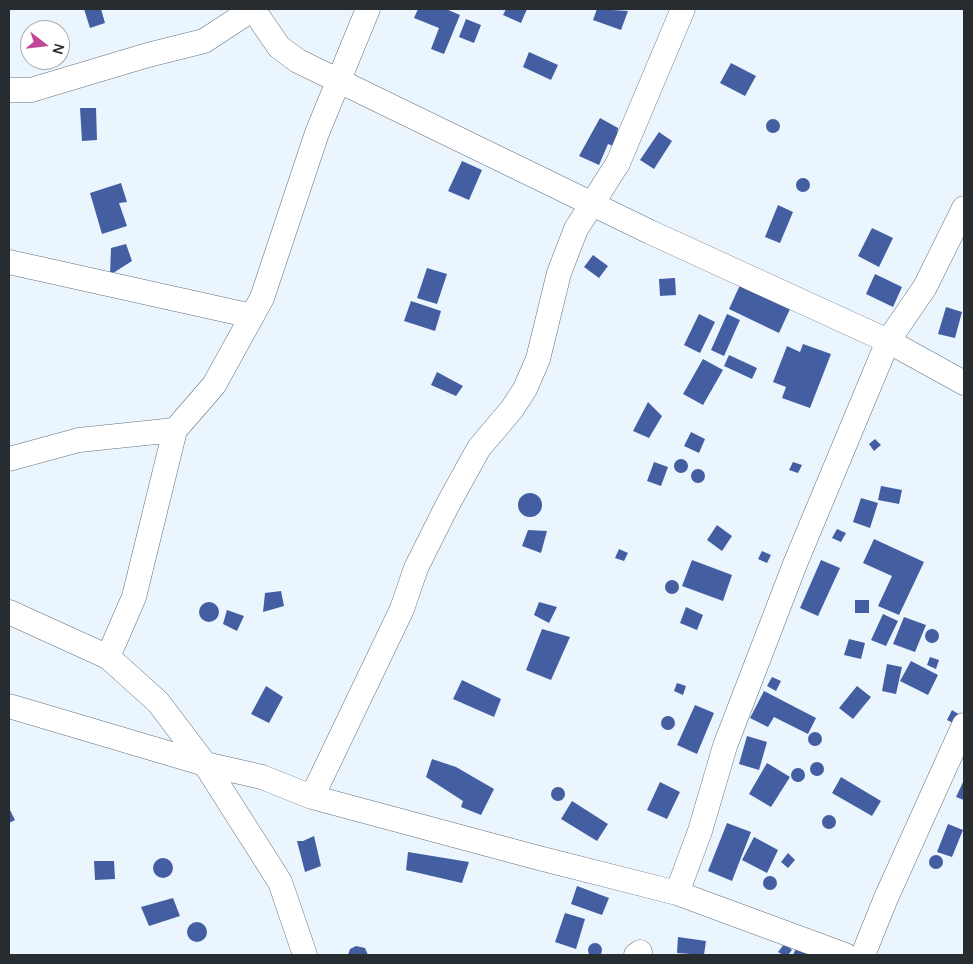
<!DOCTYPE html>
<html>
<head>
<meta charset="utf-8">
<style>
  body { margin:0 }
  #map { position:relative; width:973px; height:964px; overflow:hidden; background:#ebf5fe; font-family:Manrope,sans-serif }
  canvas { display:block }
  .frame { position:absolute; inset:0; border:10px solid #272c30; pointer-events:none }
  .north { position:absolute; left:20px; top:20px; width:50px; height:50px; box-sizing:border-box; background:#fff; border:1px solid #a9abac; border-radius:50%; rotate:106deg; font-size:14px; font-weight:700; line-height:20px; text-align:center; color:#272c30 }
  .north::after { content:''; display:block; margin:auto; width:18px; height:22px; background:#c24799; clip-path:polygon(50% 0,100% 100%,50% 72%,0 100%) }
</style>
</head>
<body>
<div id="map">
<canvas width="973" height="964"></canvas>
<div class="frame"></div>
<div class="north">N</div>
</div>
<script>
const c = document.querySelector('canvas').getContext('2d');
c.lineJoin = 'round';
function paint(path, color) {
  c.fillStyle = color;
  c.fill(path, 'evenodd');
}
function shape(rows) {
  const path = new Path2D();
  for (const r of rows) {
    if (r.length === 3) {
      path.moveTo(r[0] + r[2], r[1]);
      path.arc(r[0], r[1], r[2], 0, 2 * Math.PI);
      continue;
    }
    path.moveTo(r[0], r[1]);
    for (let i = 2; i < r.length; i += 2) path.lineTo(r[i], r[i + 1]);
  }
  return path;
}
function strokePath(path, color, width, dash) {
  c.strokeStyle = color;
  c.lineWidth = width;
  c.lineCap = dash ? 'butt' : 'round';
  c.setLineDash(dash || []);
  c.stroke(path);
}
paint(shape([
  [84,9,101,9,105,23,90,28],
  [418,9,446,9,460,15,444,54,431,49,439,28,414,18],
  [506,9,527,9,521,23,503,15],
  [597,9,628,11,621,30,593,20],
  [466,19,481,25,474,43,459,37],
  [529,52,558,65,551,80,523,67],
  [731,63,756,76,745,96,720,83],
  [80,108,96,108,97,140,82,141],
  [600,118,618,128,616,147,608,144,599,165,579,156],
  [773,126,7],
  [659,132,672,141,654,169,640,160],
  [462,161,482,170,469,200,448,191],
  [803,185,7],
  [121,183,127,202,119,203,127,226,102,234,90,193],
  [778,205,793,212,780,243,765,237],
  [872,228,893,238,879,267,858,256],
  [126,244,132,261,110,275,111,248],
  [593,255,608,266,599,278,584,267],
  [427,268,447,274,437,304,417,298],
  [875,274,902,287,893,307,866,294],
  [675,278,676,295,660,296,659,279],
  [740,285,790,309,779,333,729,309],
  [411,301,441,311,435,331,404,321],
  [946,307,962,312,955,338,938,334],
  [699,314,715,322,700,353,684,345],
  [727,314,740,320,724,356,711,350],
  [803,344,831,354,810,408,782,398,786,387,773,382,787,346,800,352],
  [729,355,757,368,752,379,724,366],
  [703,359,723,370,703,405,683,394],
  [437,372,463,386,456,396,431,385],
  [648,402,662,416,649,438,633,431],
  [691,432,705,439,699,453,684,446],
  [875,439,881,445,874,451,869,444],
  [681,466,7],
  [654,462,668,467,661,486,647,481],
  [793,462,802,465,798,473,789,470],
  [698,476,7],
  [881,486,902,490,899,504,878,500],
  [530,505,12],
  [861,498,878,503,870,528,853,522],
  [717,525,732,536,722,551,707,540],
  [837,529,846,533,841,542,832,538],
  [528,530,547,531,541,553,522,546],
  [874,539,924,562,899,615,878,606,892,576,863,563],
  [619,549,628,553,624,561,615,558],
  [762,551,771,555,767,563,758,559],
  [692,560,732,575,723,601,682,586],
  [821,560,840,568,818,616,800,608],
  [672,587,7],
  [281,591,284,606,263,612,265,593],
  [855,600,869,600,869,613,855,613],
  [539,602,557,607,549,623,534,615],
  [209,612,10],
  [686,607,703,615,697,630,680,623],
  [227,610,244,616,237,631,223,624],
  [883,614,898,621,886,646,871,640],
  [904,617,926,625,915,652,893,644],
  [932,636,7],
  [542,629,570,637,551,680,526,670],
  [849,639,865,643,861,659,844,655],
  [930,657,939,660,936,669,927,665],
  [911,661,938,675,928,695,900,681],
  [887,664,902,667,896,694,882,691],
  [772,677,781,681,776,691,767,686],
  [462,680,501,699,494,717,453,699],
  [677,683,686,686,683,695,674,691],
  [266,686,283,697,269,723,251,714],
  [857,686,871,697,853,719,839,708],
  [764,691,816,718,808,734,774,717,768,727,750,718],
  [695,705,714,713,697,754,677,745],
  [952,710,960,715,955,724,947,720],
  [668,723,7],
  [815,739,7],
  [747,736,767,742,759,770,739,764],
  [432,759,456,767,494,789,481,815,461,807,463,801,426,777],
  [817,769,7],
  [767,763,790,777,771,807,749,794],
  [798,775,7],
  [841,777,881,801,872,816,832,793],
  [964,780,964,800,956,797],
  [660,782,680,792,667,819,647,810],
  [558,794,7],
  [572,801,608,824,597,841,561,819],
  [9,808,15,820,9,823],
  [829,822,7],
  [727,823,751,832,732,881,708,871],
  [948,824,963,830,952,857,937,852],
  [314,836,321,866,305,872,297,841,303,841],
  [754,837,778,850,767,873,742,860],
  [408,852,469,862,462,883,406,870],
  [788,853,795,860,788,868,781,862],
  [936,862,7],
  [163,868,10],
  [94,861,114,861,115,879,95,880],
  [770,883,7],
  [577,886,609,898,602,915,571,904],
  [173,898,180,916,149,926,141,907],
  [565,913,585,919,576,949,555,942],
  [197,932,10],
  [678,937,706,941,704,955,677,953],
  [785,943,792,950,788,955,783,955,778,952],
  [595,950,7],
  [798,944,813,951,811,955,793,955],
  [356,946,365,948,368,955,348,955,350,949]
]), '#445fa1');
const minor = shape([
  [253,9,279,47,298,61,650,232,888,341,964,383],
  [9,90,31,90,148,55,204,41,253,9],
  [9,262,252,316],
  [9,459,79,440,175,430],
  [9,612,108,657,158,702,205,764,280,882,305,955],
  [108,657,134,597,175,430,214,385,262,298,317,133,368,9],
  [9,706,205,764,262,777,312,797,535,857,677,893,845,955],
  [312,797,402,609,416,568,448,504,479,448,512,409,525,389,538,359,559,273,576,229,618,163,683,9],
  [677,893,700,831,725,746,795,564,888,341,925,287,964,208],
  [636,955,640,952],
  [863,955,886,898,964,725]
]);
strokePath(minor, '#67717b', 25);
strokePath(minor, '#fff', 24);
</script>
</body>
</html>
